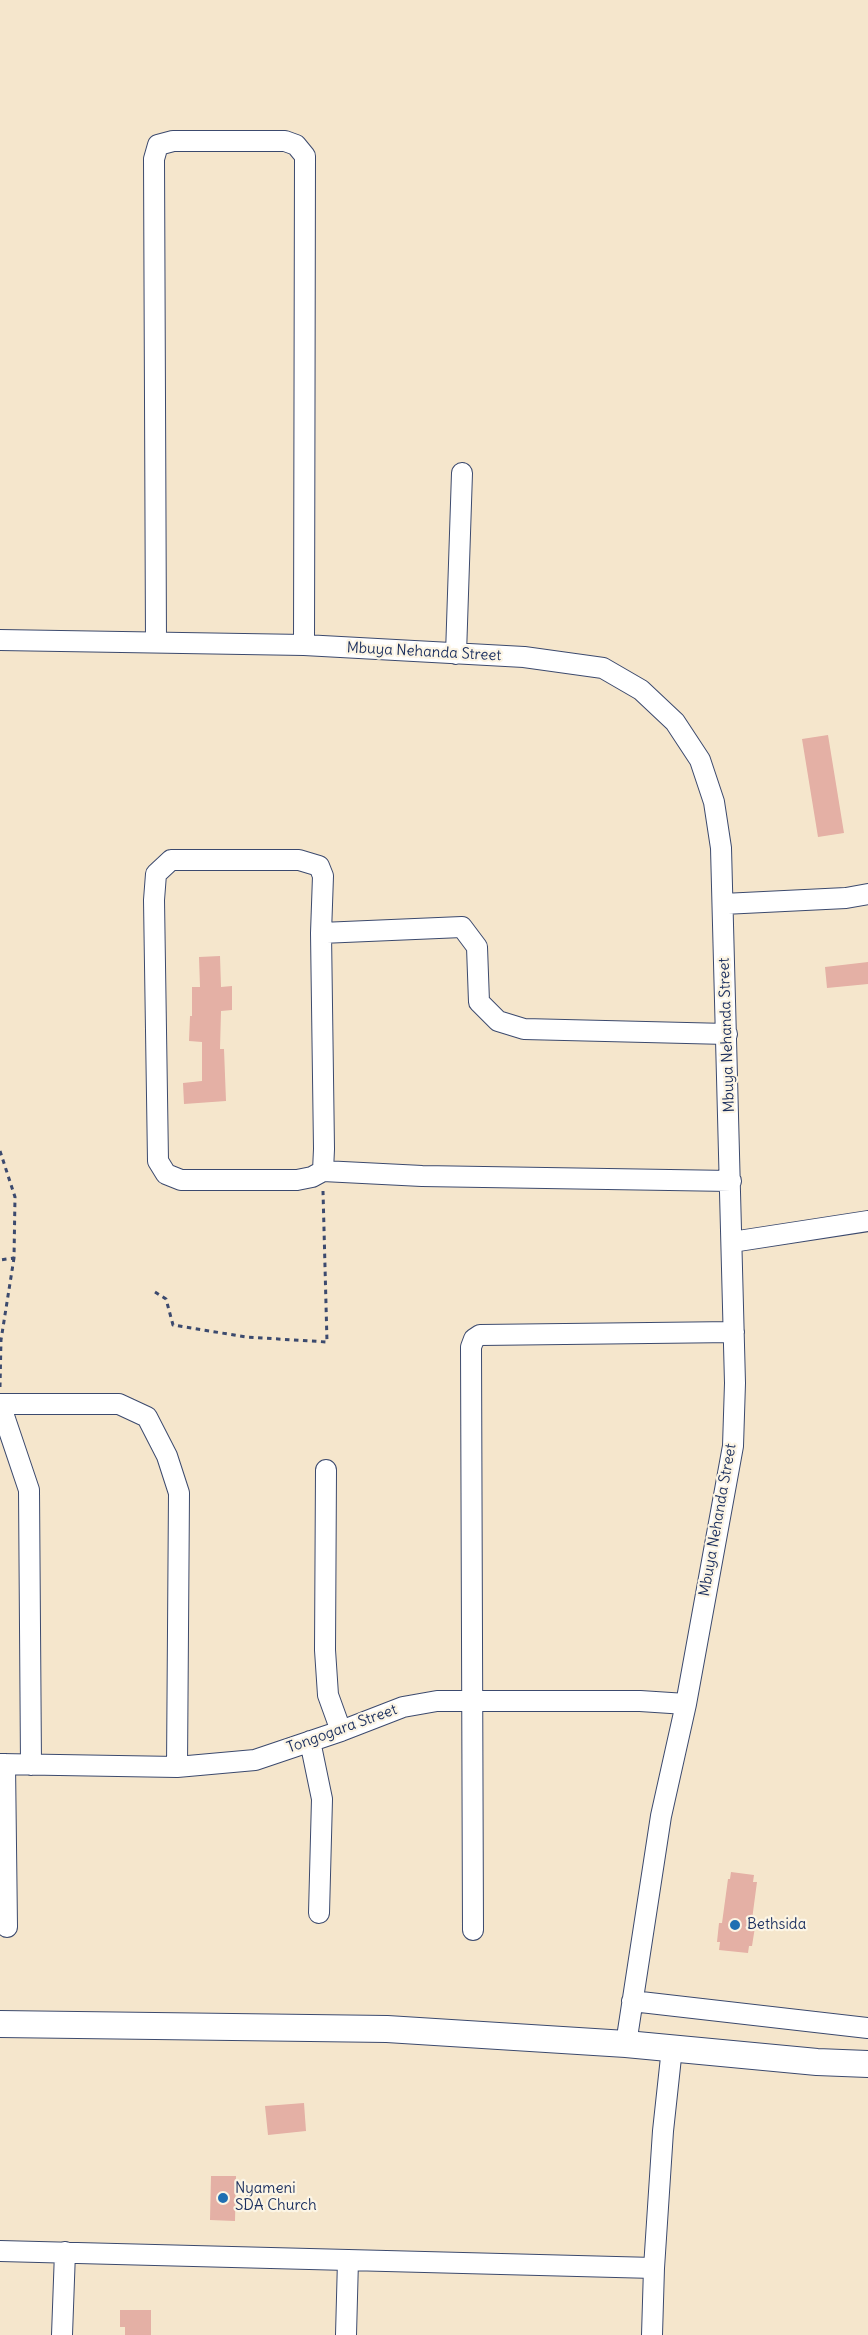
<!DOCTYPE html>
<html>
<head>
<meta charset="utf-8">
<style>
  body { margin:0 }
  canvas { display:block; background:#f5e6cc }
</style>
</head>
<body>
<canvas width="868" height="2335"></canvas>
<script>
const c = document.querySelector('canvas').getContext('2d');
c.lineJoin = 'round';
function paint(path, color) {
  c.fillStyle = color;
  c.fill(path, 'evenodd');
}
function shape(rows) {
  const path = new Path2D();
  for (const r of rows) {
    path.moveTo(r[0], r[1]);
    for (let i = 2; i < r.length; i += 2) path.lineTo(r[i], r[i + 1]);
  }
  return path;
}
function strokePath(path, color, width, dash) {
  c.strokeStyle = color;
  c.lineWidth = width;
  c.lineCap = dash ? 'butt' : 'round';
  c.setLineDash(dash || []);
  c.stroke(path);
}
function drawText(font, color, halo, rows, align = 'center') {
  c.font = font + ' Delius,sans-serif';
  c.lineWidth = 4.5;
  c.setLineDash([]);
  c.textBaseline = 'middle';
  c.strokeStyle = halo;
  c.fillStyle = color;
  for (const [text, x, y, turn = 0] of rows) {
    c.save();
    c.translate(x, y);
    c.rotate((+turn || 0) * Math.PI / 180);
    c.textAlign = isNaN(turn) ? turn : align;
    if (halo) c.strokeText(text, 0, 0);
    c.fillText(text, 0, 0);
    c.restore();
  }
}
paint(shape([
  [828,735,844,833,818,837,802,739],
  [220,956,221,987,232,986,232,1010,221,1011,220,1049,224,1049,226,1101,184,1104,183,1083,202,1081,202,1042,189,1041,190,1016,192,1016,192,987,200,987,199,957],
  [868,962,868,984,827,988,825,967],
  [731,1872,754,1875,753,1882,757,1882,751,1927,755,1927,752,1946,749,1946,748,1953,719,1950,720,1942,717,1942,719,1923,722,1923,728,1879,730,1879],
  [304,2103,306,2131,268,2135,265,2106],
  [211,2176,236,2176,235,2221,210,2220],
  [120,2310,151,2310,151,2335,125,2335,125,2327,120,2327]
]), '#e4b0a5');
const minor = shape([
  [0,640,304,645,524,657,603,668,641,690,675,722,700,760,714,802,721,848,735,1383,733,1446,686,1704,661,1816,626,2044],
  [156,642,154,159,158,145,173,141,285,141,296,145,305,156,304,645],
  [456,654,462,473],
  [171,860,299,860,319,866,323,876,321,933,324,1149,323,1171,312,1177,297,1180,181,1180,166,1174,158,1161,154,900,156,874,171,860],
  [723,904,846,898,868,894],
  [321,933,462,927,477,947,479,1002,498,1021,524,1029,727,1034],
  [323,1171,422,1176,731,1181],
  [732,1242,868,1221],
  [0,1404,119,1404,147,1417,167,1456,179,1493,177,1767],
  [0,1404,29,1490,31,1765],
  [326,1470,325,1650,328,1695,341,1731],
  [310,1741,322,1799,319,1913],
  [0,1764,177,1767,255,1760,341,1731,403,1707,437,1701,640,1701,686,1704],
  [5,1764,7,1927],
  [473,1930,471,1347,474,1339,480,1335,734,1332],
  [632,2001,868,2028],
  [0,2251,348,2260],
  [62,2335,65,2252],
  [346,2335,348,2260,654,2268],
  [652,2335,654,2268,663,2131,672,2048]
]);
const major = shape([
  [0,2024,387,2029,626,2044,817,2062,868,2064]
]);
strokePath(minor, '#3c4a6e', 22);
strokePath(major, '#3c4a6e', 28);
strokePath(shape([
  [0,1151,15,1197,14,1258,0,1260],
  [155,1292,166,1299,173,1325,246,1337,327,1342,323,1191],
  [0,1387,1,1340,14,1258]
]), '#3c4a6e', 3, [4.5, 4.5]);
strokePath(minor, '#fff', 20);
strokePath(major, '#fff', 26);
for (const [x, y, r, color] of [
  [735,1925,6,"#1f6fb2"],
  [223,2198,6,"#1f6fb2"]
]) {
  const dot = new Path2D();
  dot.arc(x, y, r, 0, 2 * Math.PI);
  c.fillStyle = color;
  c.fill(dot);
  strokePath(dot, '#fcf5e5', 2);
}
drawText('15px', '#1b2f5e', '#fcf5e5', [
  ["Mbuya Nehanda Street",424,652,3],
  ["Mbuya Nehanda Street",727,1035,-92],
  ["Mbuya Nehanda Street",718,1520,-80],
  ["Tongogara Street",342,1729,-20]
]);
drawText('15px', '#1b2f5e', '#fcf5e5', [
  ["Bethsida",747,1925],
  ["Nyameni",235,2189],
  ["SDA Church",235,2206]
], 'left');
</script>
</body>
</html>
